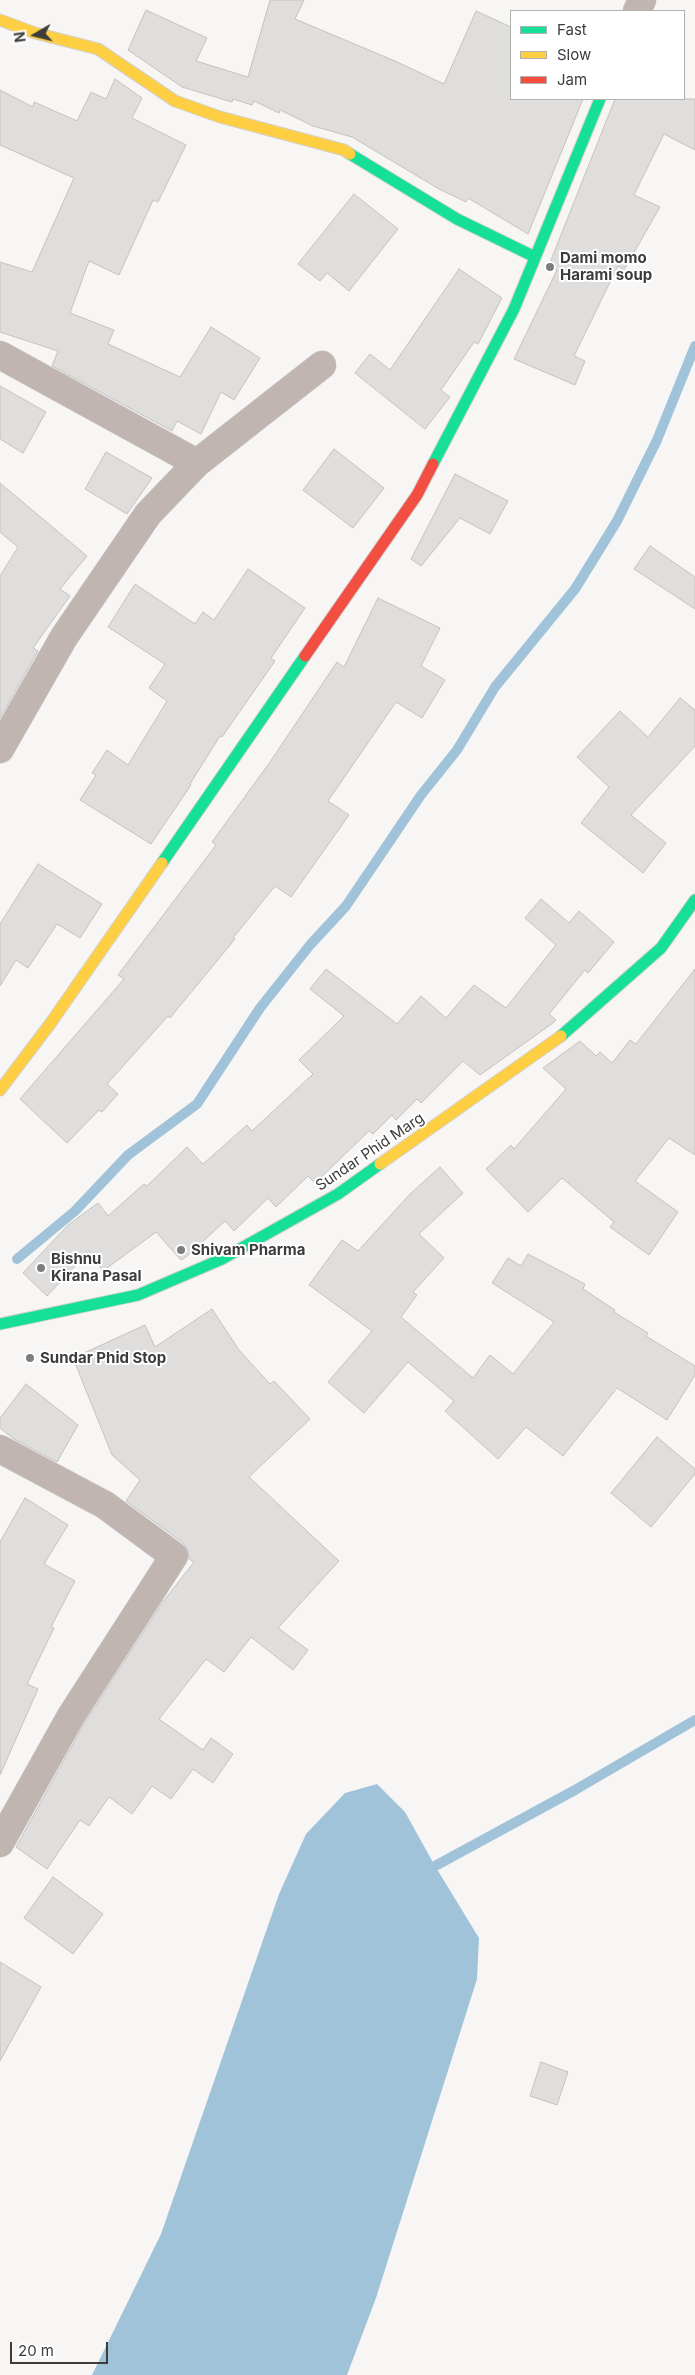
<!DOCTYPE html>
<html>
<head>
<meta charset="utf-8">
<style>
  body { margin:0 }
  #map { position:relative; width:695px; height:2375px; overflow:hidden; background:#f8f6f4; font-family:Inter,sans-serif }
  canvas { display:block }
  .legend { position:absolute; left:510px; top:10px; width:175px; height:90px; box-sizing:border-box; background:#fff; border:1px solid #b1b1b0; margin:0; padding:6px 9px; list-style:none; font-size:15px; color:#3d3c3a }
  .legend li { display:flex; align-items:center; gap:10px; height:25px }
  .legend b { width:25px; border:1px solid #b1b1b0 }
  .north { position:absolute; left:10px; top:10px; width:50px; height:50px; -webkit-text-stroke:4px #fff; paint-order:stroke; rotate:262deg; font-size:14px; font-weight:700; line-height:20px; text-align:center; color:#3d3c3a }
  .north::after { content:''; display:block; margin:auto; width:18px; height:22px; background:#3d3c3a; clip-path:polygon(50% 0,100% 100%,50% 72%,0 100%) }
  .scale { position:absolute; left:10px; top:2342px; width:98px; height:22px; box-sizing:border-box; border:2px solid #3d3c3a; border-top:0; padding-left:6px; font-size:15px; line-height:18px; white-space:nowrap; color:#3d3c3a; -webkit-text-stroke:4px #fff; paint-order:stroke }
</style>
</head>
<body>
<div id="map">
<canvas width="695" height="2375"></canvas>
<ul class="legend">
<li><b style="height:6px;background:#16e098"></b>Fast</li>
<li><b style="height:6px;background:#ffcf43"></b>Slow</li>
<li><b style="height:6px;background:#f24e42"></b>Jam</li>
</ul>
<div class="north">N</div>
<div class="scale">20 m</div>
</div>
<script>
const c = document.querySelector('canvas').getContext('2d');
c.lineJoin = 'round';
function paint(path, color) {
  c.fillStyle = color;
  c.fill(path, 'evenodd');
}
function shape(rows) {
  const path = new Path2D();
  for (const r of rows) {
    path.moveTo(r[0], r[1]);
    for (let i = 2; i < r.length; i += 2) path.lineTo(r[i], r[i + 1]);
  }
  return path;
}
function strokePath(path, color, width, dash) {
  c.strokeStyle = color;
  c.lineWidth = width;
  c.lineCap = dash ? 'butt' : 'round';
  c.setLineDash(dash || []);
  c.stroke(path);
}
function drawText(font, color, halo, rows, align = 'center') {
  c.font = font + ' Inter,sans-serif';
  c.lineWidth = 4;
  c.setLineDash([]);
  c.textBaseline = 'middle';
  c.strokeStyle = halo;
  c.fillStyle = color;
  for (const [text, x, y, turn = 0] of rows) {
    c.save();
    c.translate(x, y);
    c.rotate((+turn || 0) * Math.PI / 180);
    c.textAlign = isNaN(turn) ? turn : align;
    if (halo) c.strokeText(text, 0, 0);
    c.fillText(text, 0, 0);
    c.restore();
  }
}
paint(shape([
  [377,1784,405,1812,435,1866,479,1938,477,1979,376,2298,347,2375,92,2375,161,2234,279,1894,306,1834,345,1793]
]), '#a0c3d9');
strokePath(shape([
  [17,1259,75,1211,128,1155,197,1104,260,1008,310,945,346,906,421,795,457,750,495,687,575,589,617,521,657,440,695,346],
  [435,1866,575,1790,695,1720]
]), '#a0c3d9', 10);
const building = shape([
  [270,0,304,0,295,19,395,61,444,84,476,11,511,27,511,99,583,99,528,234,468,198,466,202,439,189,352,137,313,126,280,110,279,113,254,101,252,105,233,99,232,102,182,87,128,50,146,10,207,38,196,61,248,77,270,0],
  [115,79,142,98,132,118,186,145,158,202,153,200,119,275,89,261,70,313,114,330,108,344,180,377,211,327,260,358,234,400,221,392,201,434,177,421,172,431,52,366,58,351,0,332,0,262,32,272,74,178,0,145,0,90,33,107,34,102,77,121,91,92,106,99,115,79],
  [615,99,695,99,695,150,664,134,634,195,660,207,624,270,618,266,574,356,585,361,575,385,514,359,557,270,549,265,615,99],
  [354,194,398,229,349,291,327,273,320,281,298,264,354,194],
  [459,269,502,298,478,344,474,342,441,390,450,397,425,429,355,373,370,354,390,370,459,269],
  [0,386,46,412,23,453,0,439,0,386],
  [334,449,384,488,353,528,303,490,334,449],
  [106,452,152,478,127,514,85,489,106,452],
  [455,474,508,501,490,534,460,518,421,566,411,559,455,474],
  [0,483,87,556,60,589,70,596,33,648,38,651,0,718,0,576,18,547,0,532,0,483],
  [650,546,695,577,695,609,634,569,650,546],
  [248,569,305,608,271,658,275,661,222,737,220,736,190,784,191,785,151,844,80,800,96,775,92,773,107,750,128,765,167,701,149,688,165,664,108,627,135,584,195,624,203,612,214,620,248,569],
  [378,598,440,628,421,666,445,680,422,718,396,702,328,801,349,815,291,897,275,886,233,938,235,939,170,1018,168,1016,107,1084,118,1094,102,1112,99,1110,67,1143,20,1099,124,979,118,975,216,845,212,842,270,762,337,662,344,667,378,598],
  [680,698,695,710,695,746,631,815,666,843,643,873,581,823,609,787,577,757,620,711,648,737,680,698],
  [38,864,102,904,80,938,57,924,28,968,16,960,0,986,0,924,38,864],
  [541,899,569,923,579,911,614,942,588,973,585,970,549,1014,556,1020,553,1023,480,1075,463,1061,421,1103,417,1099,396,1120,392,1115,373,1134,369,1131,315,1183,308,1176,276,1207,268,1198,234,1231,225,1221,186,1257,181,1260,156,1232,103,1271,89,1251,47,1296,23,1273,68,1225,98,1203,108,1216,144,1184,147,1186,187,1147,203,1164,247,1125,252,1131,313,1074,299,1060,344,1016,310,989,326,969,397,1024,421,996,446,1018,474,985,506,1008,556,945,525,918,541,899],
  [695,969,695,1155,669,1138,635,1181,678,1212,649,1255,610,1227,614,1222,562,1178,528,1212,486,1169,511,1145,514,1149,566,1089,543,1068,580,1041,596,1056,600,1052,612,1063,630,1040,636,1044,695,969],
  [440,1167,463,1193,419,1234,444,1258,413,1292,417,1295,401,1317,473,1378,490,1355,513,1374,554,1322,492,1283,508,1258,521,1266,528,1254,585,1284,583,1289,615,1310,614,1312,648,1333,646,1336,695,1366,695,1375,667,1420,617,1388,563,1456,526,1427,498,1459,445,1411,454,1401,408,1362,364,1413,328,1382,372,1331,309,1285,342,1240,358,1251,410,1194,440,1167],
  [212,1309,239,1350,270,1384,274,1381,310,1419,249,1477,339,1561,278,1628,308,1650,293,1670,251,1637,224,1672,206,1659,159,1719,203,1750,211,1738,233,1754,213,1783,193,1769,171,1799,152,1786,132,1814,109,1797,89,1826,80,1820,47,1869,16,1847,84,1724,162,1603,194,1562,189,1559,188,1550,183,1543,126,1501,140,1480,112,1455,73,1358,145,1325,155,1347,212,1309],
  [26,1384,78,1425,57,1462,14,1439,0,1428,0,1418,26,1384],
  [657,1437,695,1469,695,1474,651,1527,611,1493,657,1437],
  [25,1498,68,1525,44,1564,75,1581,51,1627,54,1628,27,1684,38,1689,0,1775,0,1542,25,1498],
  [53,1877,103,1914,73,1954,24,1918,53,1877],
  [0,1962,41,1987,0,2061,0,1962],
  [541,2062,568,2072,557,2105,530,2096,541,2062]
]);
paint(building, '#e0dedd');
strokePath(building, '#c4c2c1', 1);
const street = shape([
  [637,11,642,0],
  [0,355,197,463],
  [0,749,64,637,148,514,197,463,322,365],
  [0,1449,105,1505,174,1556,71,1716,0,1843]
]);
const fast = shape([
  [350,154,457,219,535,257],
  [433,464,514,309,600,99],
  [162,863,305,656],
  [561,1036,661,948,695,900],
  [0,1324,138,1295,222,1259,338,1194,380,1164]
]);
const slow = shape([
  [0,20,35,33,98,49,175,101,220,117,344,150,350,154],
  [0,1090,50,1024,162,863],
  [380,1164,561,1036]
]);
const jam = shape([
  [305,656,417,495,433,464]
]);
strokePath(street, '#d2d1d0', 29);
strokePath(fast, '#d2d1d0', 13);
strokePath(slow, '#d2d1d0', 13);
strokePath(jam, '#d2d1d0', 13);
strokePath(street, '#c1b5b2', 28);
strokePath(fast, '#16e098', 11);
strokePath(slow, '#ffcf43', 11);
strokePath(jam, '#f24e42', 11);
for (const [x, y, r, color] of [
  [550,267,5,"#7e7d7b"],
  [181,1250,5,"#7e7d7b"],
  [41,1268,5,"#7e7d7b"],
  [30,1358,5,"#7e7d7b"]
]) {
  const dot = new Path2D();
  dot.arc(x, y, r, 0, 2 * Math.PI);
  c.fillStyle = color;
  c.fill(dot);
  strokePath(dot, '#fff', 2);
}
drawText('bold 15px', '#3d3c3a', '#fff', [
  ["Dami momo",560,258],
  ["Harami soup",560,275],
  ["Shivam Pharma",191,1250],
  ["Bishnu",51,1259],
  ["Kirana Pasal",51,1276],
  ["Sundar Phid Stop",40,1358]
], 'left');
drawText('15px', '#3d3c3a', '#fff', [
  ["Sundar Phid Marg",370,1152,-34]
]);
</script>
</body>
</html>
